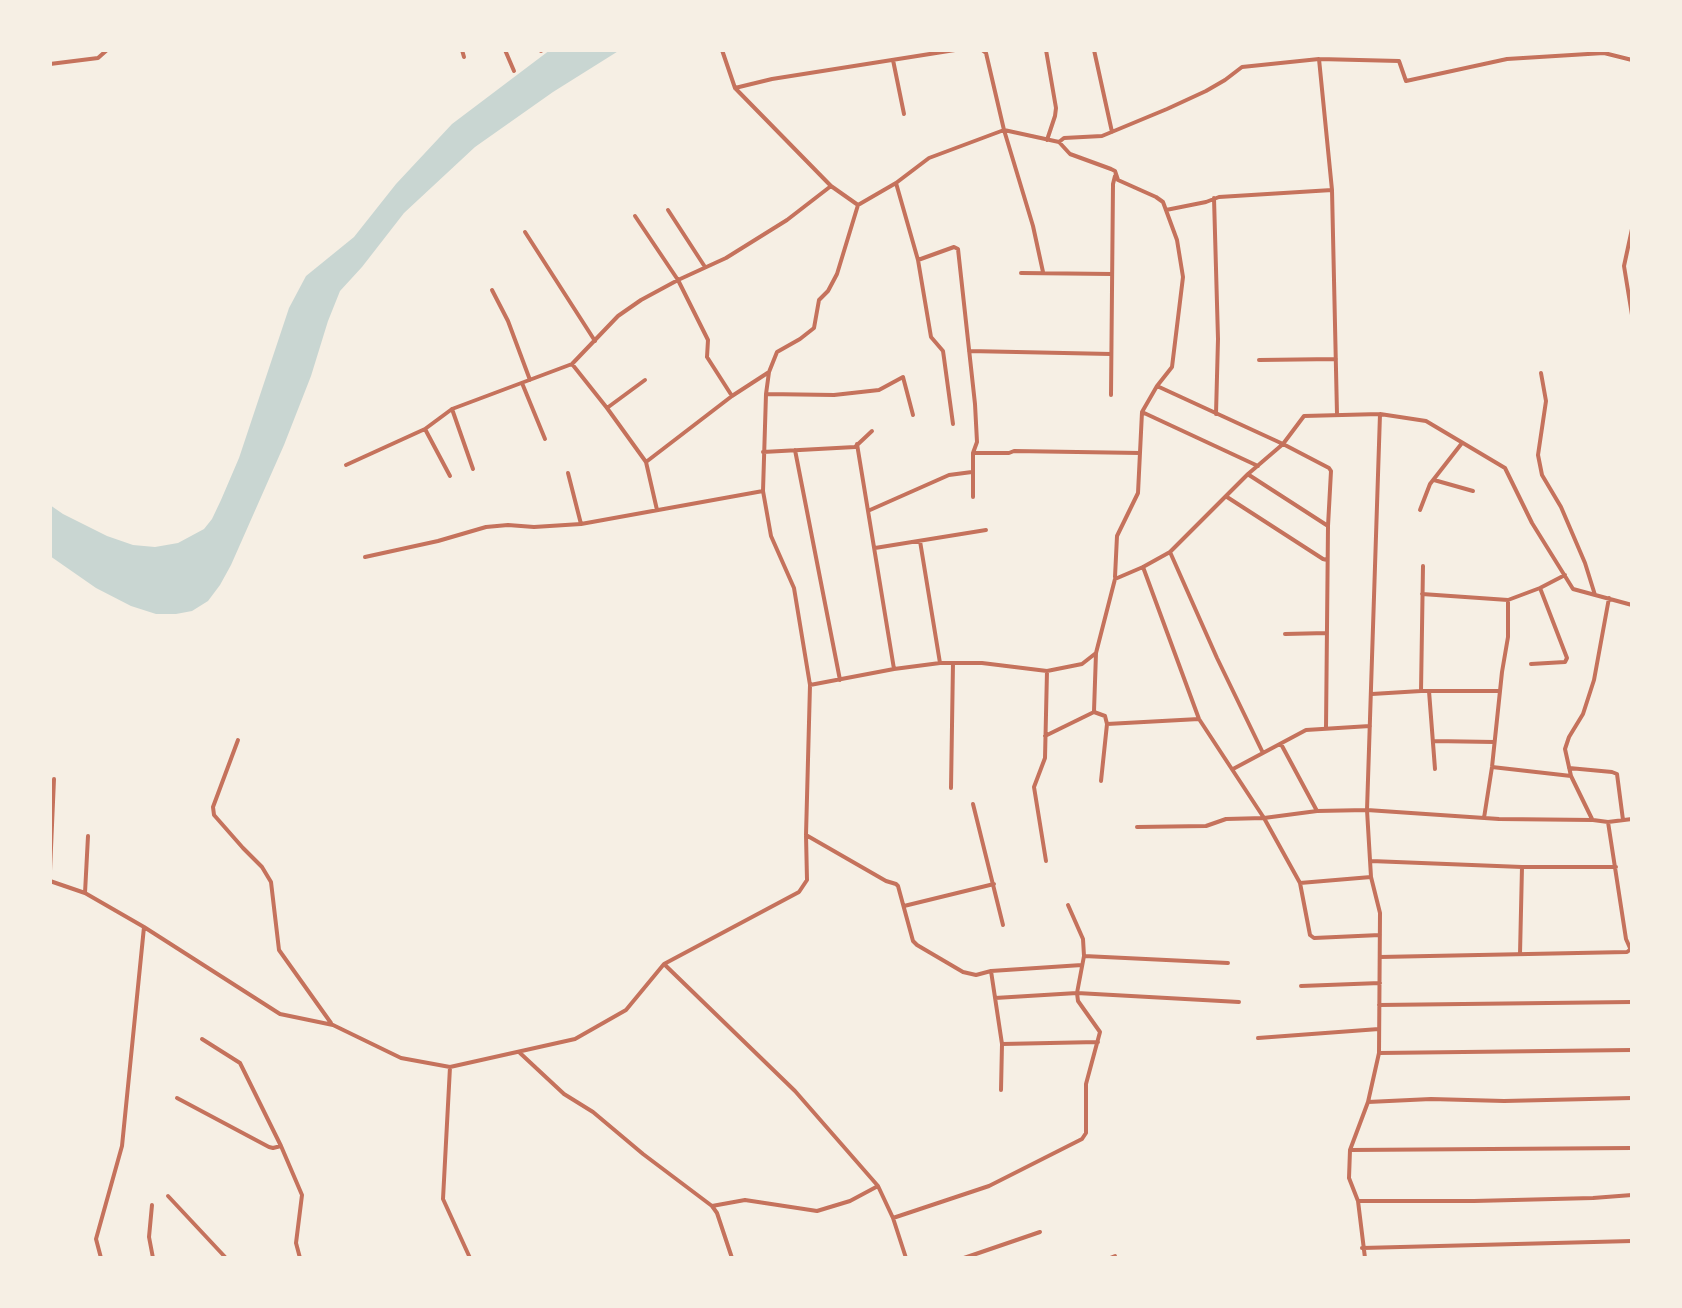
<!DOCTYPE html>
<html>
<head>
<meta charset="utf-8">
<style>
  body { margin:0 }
  #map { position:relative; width:1682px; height:1308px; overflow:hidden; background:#f6efe4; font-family:"Zilla Slab",serif }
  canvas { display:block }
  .frame { position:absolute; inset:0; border:52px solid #f6efe4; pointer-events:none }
</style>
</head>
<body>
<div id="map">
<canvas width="1682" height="1308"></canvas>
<div class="frame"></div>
</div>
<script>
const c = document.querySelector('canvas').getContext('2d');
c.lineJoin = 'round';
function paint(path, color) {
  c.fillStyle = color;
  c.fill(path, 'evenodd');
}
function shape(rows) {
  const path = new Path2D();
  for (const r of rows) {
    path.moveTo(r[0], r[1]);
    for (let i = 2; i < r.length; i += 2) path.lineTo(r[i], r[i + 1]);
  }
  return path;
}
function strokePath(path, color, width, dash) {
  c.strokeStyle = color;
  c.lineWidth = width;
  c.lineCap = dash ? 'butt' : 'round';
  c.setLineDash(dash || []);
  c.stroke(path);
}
paint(shape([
  [550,50,620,50,553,92,475,147,404,213,362,267,340,291,328,321,311,376,284,445,231,565,220,585,208,601,192,611,176,614,156,614,131,606,96,588,50,556,50,505,63,514,107,536,133,545,155,547,178,543,204,529,212,519,221,500,239,458,289,308,306,276,354,237,396,184,452,124]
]), '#c9d6d2');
strokePath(shape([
  [462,50,464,57],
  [505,50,514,71],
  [541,50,541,51],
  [722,50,735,88,831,186,858,205,896,183,929,158,1004,130,1059,142,1064,138,1102,136,1167,109,1206,91,1225,80,1242,67,1319,59,1399,61,1406,81,1507,59,1604,53,1632,60],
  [982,50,986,53,1004,130,1033,226,1043,272],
  [1046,50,1056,108,1055,116,1047,140],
  [1094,50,1112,132],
  [1319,59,1332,190,1337,414],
  [893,60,904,114],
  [50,64,98,58,107,50],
  [735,88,772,79,955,50],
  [1059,142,1070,154,1111,169,1115,171,1118,180,1156,197,1163,202,1177,240,1183,277,1172,367,1157,386,1142,412,1138,493,1117,536,1115,577],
  [896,183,918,260,931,337,943,351,944,358,953,424],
  [1214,198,1218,339,1216,414],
  [668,210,705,267],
  [1166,210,1206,202,1219,197,1332,190],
  [635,216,678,280,708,340,707,357,732,396],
  [1632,229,1624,266,1632,315],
  [525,232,595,341],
  [918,260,954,247,958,249,975,404,977,442,973,453,973,497],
  [1021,273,1112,274],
  [492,290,508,321,530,380],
  [969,351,1111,354],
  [1259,360,1336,359],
  [572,364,607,408,646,462,657,510],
  [1541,373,1546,401,1538,455,1542,475,1561,507,1585,563,1595,595],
  [522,383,545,439],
  [1157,386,1283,444,1329,468,1331,471,1328,526,1326,728],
  [766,394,834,395,879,390,903,377,913,415],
  [1111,395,1113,184,1115,176],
  [607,408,645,380],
  [452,409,473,469],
  [1142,412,1258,466],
  [425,429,450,476],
  [857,444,894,669],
  [795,450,840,680],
  [763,452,855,447,872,431],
  [973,453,1009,453,1014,451,1140,453],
  [646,462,732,396,769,372],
  [346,465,425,429,452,409,572,364,618,316,641,300,678,280,726,258,787,220,831,186],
  [568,473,581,524],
  [1249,475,1328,526],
  [1434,480,1473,491],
  [1227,497,1323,559,1327,560],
  [870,510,949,475,972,472],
  [1420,510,1430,484,1462,443],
  [920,541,940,663],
  [875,548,986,530],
  [1170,552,1217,658,1263,753],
  [365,557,438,541,486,527,508,525,534,527,581,524,763,491],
  [1143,567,1199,719,1264,818,1300,883,1371,877],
  [1422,594,1508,600,1540,588,1565,575],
  [1285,634,1327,633],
  [1531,664,1565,662,1567,658,1540,588],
  [810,685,894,669,940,663,982,663,1047,671,1082,664,1096,653,1115,579,1143,567,1170,552,1248,474,1283,444,1304,416,1380,414,1426,421,1505,468,1532,523,1573,589,1632,605],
  [1421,691,1423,566],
  [1429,691,1435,769],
  [1372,694,1421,691,1500,691],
  [1094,711,1096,653],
  [1107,724,1199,719],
  [1045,736,1094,712,1105,716,1107,724,1101,781],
  [238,740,213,807,214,815,243,848,262,867,271,882,279,950,331,1023],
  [1433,741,1494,742],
  [1281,744,1317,811],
  [1492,767,1571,776],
  [1569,768,1612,772,1617,774,1623,820],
  [1233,769,1306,730,1370,726],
  [951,788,953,663],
  [973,804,1003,925],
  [1484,818,1492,767,1502,672,1508,637,1508,600],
  [1592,819,1571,776,1565,749,1569,737,1583,714,1594,680,1609,598],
  [1608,822,1626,939,1630,948],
  [1137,827,1206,826,1226,819,1264,818,1317,811,1367,810,1499,819,1593,820,1608,822,1632,819],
  [806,835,886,881,896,884,898,886,913,941,917,945,963,972,976,975,991,971,1082,965],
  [1046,861,1034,787,1045,758,1047,671],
  [1371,861,1522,867,1616,867],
  [50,871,54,779],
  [50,881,85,893,144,927,280,1014,333,1025,401,1058,450,1067,575,1039,626,1010,664,964,795,1091,878,1186,893,1218,906,1258],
  [1300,883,1310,935,1314,938,1380,935],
  [85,893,88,836],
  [904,906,994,884],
  [1520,954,1522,867],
  [1084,956,1228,963],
  [1380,957,1627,952,1631,949],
  [664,964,799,892,807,880,806,835,810,685,794,588,771,536,763,491,766,394,769,372,777,352,800,339,814,328,819,300,828,291,837,274,858,205],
  [991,971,1002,1044,1001,1090],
  [1301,986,1380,983],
  [995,998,1077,993,1239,1002],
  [1379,1005,1632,1002],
  [1258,1038,1379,1029],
  [202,1039,240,1063,281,1146,302,1195,296,1243,300,1258],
  [1002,1044,1098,1042],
  [520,1053,564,1094,593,1112,643,1154,712,1206,717,1213,732,1258],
  [1379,1053,1632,1050],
  [450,1067,443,1199,470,1258],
  [177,1098,269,1147,273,1148,281,1146],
  [1368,1102,1431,1099,1504,1101,1632,1098],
  [1350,1150,1632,1148],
  [168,1196,226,1258],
  [1358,1201,1474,1201,1593,1198,1632,1195],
  [152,1205,149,1237,153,1258],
  [712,1206,745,1200,817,1211,850,1201,878,1186],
  [893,1218,989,1186,1082,1139,1086,1133,1086,1084,1100,1032,1078,1001,1077,993,1084,956,1083,939,1068,905],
  [1362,1248,1632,1241],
  [101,1258,96,1239,122,1146,144,927],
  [964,1258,1040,1232],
  [1110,1258,1115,1256],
  [1365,1258,1358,1201,1349,1178,1350,1150,1368,1102,1379,1053,1380,913,1371,877,1367,810,1380,414]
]), '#c5725c', 4);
</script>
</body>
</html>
